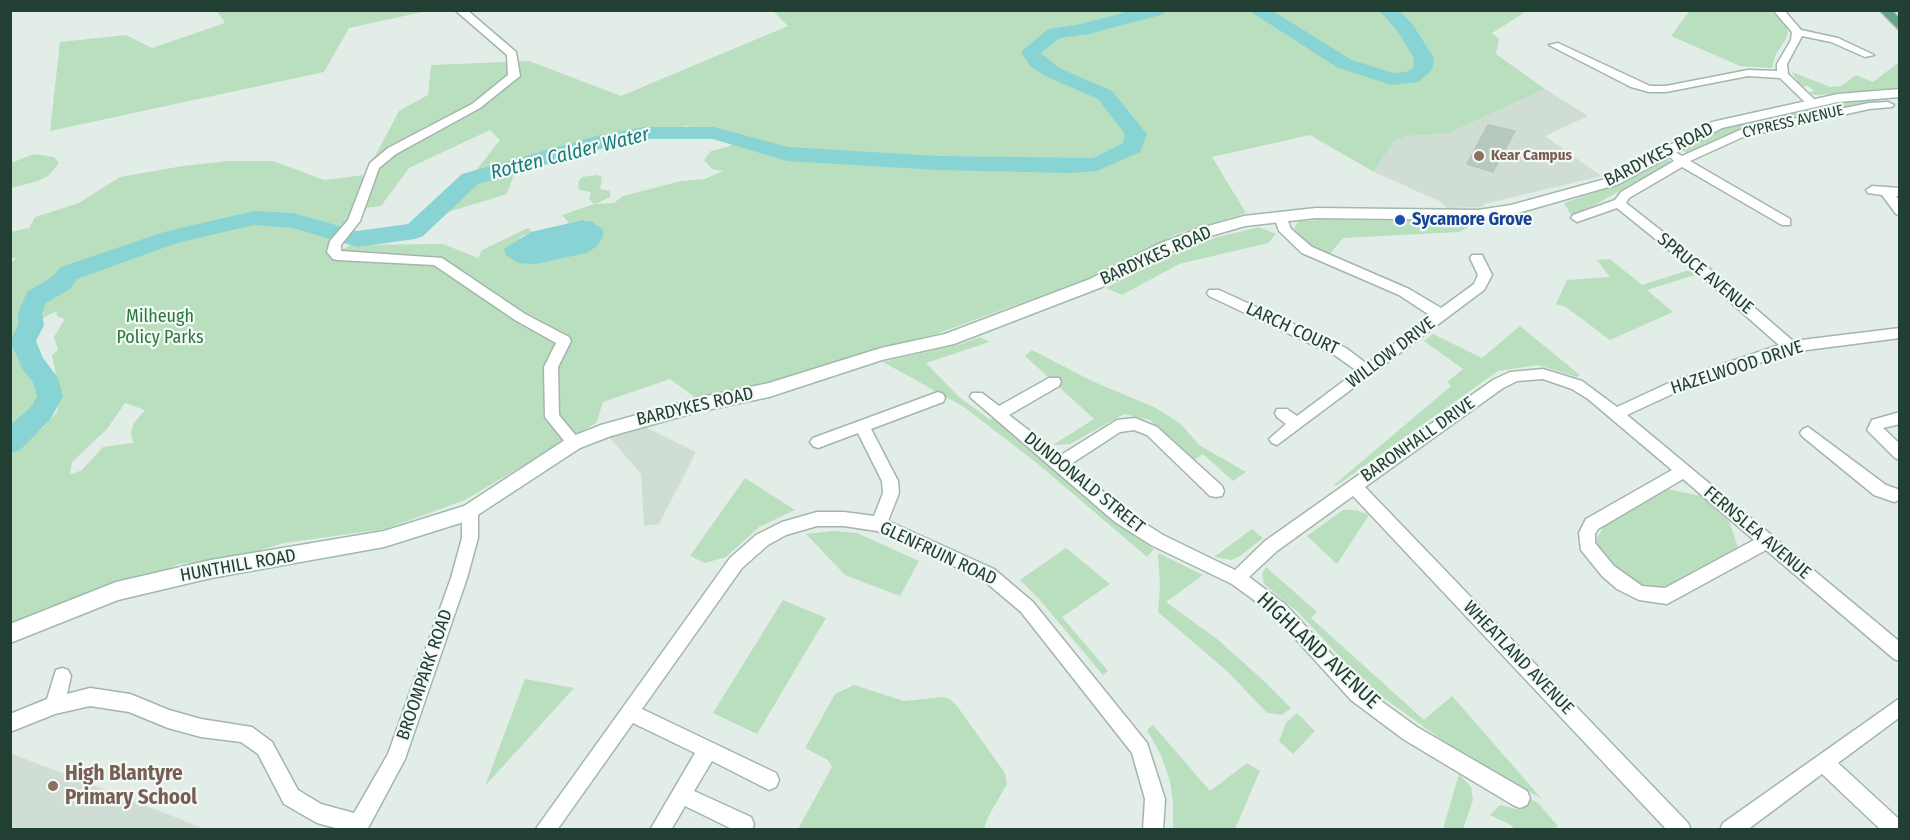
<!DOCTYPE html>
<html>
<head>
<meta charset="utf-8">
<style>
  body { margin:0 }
  #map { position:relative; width:1910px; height:840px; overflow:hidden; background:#e2ede7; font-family:"Fira Sans Condensed",sans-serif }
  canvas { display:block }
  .frame { position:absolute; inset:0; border:12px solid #213f33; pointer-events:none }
</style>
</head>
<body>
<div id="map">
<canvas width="1910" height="840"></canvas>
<div class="frame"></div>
</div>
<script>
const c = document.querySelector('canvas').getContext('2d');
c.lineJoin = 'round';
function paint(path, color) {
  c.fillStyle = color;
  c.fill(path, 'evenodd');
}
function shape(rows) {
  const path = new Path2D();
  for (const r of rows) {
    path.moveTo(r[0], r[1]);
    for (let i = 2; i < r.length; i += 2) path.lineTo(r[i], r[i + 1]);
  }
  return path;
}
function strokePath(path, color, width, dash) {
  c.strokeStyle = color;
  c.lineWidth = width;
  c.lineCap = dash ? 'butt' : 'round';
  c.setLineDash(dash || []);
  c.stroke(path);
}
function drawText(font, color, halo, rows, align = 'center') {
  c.font = font + ' "Fira Sans Condensed",sans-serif';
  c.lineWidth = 4.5;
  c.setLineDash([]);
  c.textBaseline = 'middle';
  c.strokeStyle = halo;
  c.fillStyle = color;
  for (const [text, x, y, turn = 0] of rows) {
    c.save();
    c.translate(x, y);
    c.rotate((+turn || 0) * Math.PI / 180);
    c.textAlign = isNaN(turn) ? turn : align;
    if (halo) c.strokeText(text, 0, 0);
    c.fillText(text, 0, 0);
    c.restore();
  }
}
paint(shape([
  [1545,89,1588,116,1545,136,1601,176,1485,204,1483,207,1447,208,1441,202,1374,172,1394,141,1407,136,1447,134],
  [639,424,696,452,659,524,644,526,641,474,608,436],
  [10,753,180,819,204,829,11,829]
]), '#d0ddd5');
paint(shape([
  [1690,10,1770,11,1784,22,1788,31,1787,37,1775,56,1772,68,1740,66,1671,36],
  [217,11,427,11,349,28,324,72,50,131,60,42,126,35,152,48,225,23],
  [773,11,1527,11,1492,33,1499,39,1496,54,1545,89,1447,134,1407,136,1394,141,1374,172,1310,135,1212,157,1246,213,1176,234,1092,277,936,334,864,352,798,375,699,400,670,379,603,402,596,423,465,500,385,529,284,543,227,560,178,564,148,579,11,629,10,452,43,428,57,412,60,394,52,355,58,350,54,337,65,319,57,316,56,311,20,331,17,344,22,349,26,347,32,363,45,378,50,396,41,413,11,442,10,264,16,258,11,258,11,232,29,228,35,217,79,203,120,177,183,166,228,161,273,161,324,180,365,175,399,111,428,95,431,65,529,61,621,96,788,26],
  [686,126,737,140,730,146,711,151,704,160,712,169,723,171,705,179,681,181,623,196,614,203,595,204,610,197,610,191,600,189,602,177,597,175,582,177,578,182,579,190,591,192,589,199,594,204,562,215,569,223,585,220,599,225,518,238,532,232,528,228,482,250,478,258,443,244,351,245,332,254,358,209,381,206,409,168,490,130,500,140,442,214,507,194,515,171],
  [125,403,145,410,134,423,131,432,133,443,103,447,82,470,70,475,72,462,107,429],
  [1899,62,1899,90,1815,95,1809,93,1814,91,1808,86,1801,86,1792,72,1830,87,1841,86,1856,75,1873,82],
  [1879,98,1881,100,1741,129,1688,153,1681,150,1710,132,1728,126,1833,103],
  [34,154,54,157,59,163,48,176,38,181,11,188,11,163],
  [1668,159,1671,162,1593,206,1571,215,1564,203,1622,183],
  [1323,220,1356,220,1479,222,1459,232,1343,238,1329,255,1312,248,1298,236,1294,228,1299,221],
  [1259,227,1276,234,1268,243,1179,264,1122,295,1106,288,1181,250,1218,237],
  [1610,259,1642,285,1692,269,1698,274,1647,290,1673,312,1610,340,1566,307,1556,304,1567,280,1610,277,1597,260],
  [1520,326,1580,375,1577,377,1538,365,1498,371,1336,486,1334,485,1451,386,1447,382,1463,369,1424,341,1433,334,1482,358],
  [980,337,989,342,926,363,958,396,990,420,993,418,1117,520,1115,523,1154,549,1147,557,1038,464,964,407,883,362,961,344],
  [1032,350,1092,381,1156,408,1181,424,1199,445,1246,472,1233,481,1203,454,1194,460,1150,420,1124,414,1070,444,1053,445,1094,419,1025,356],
  [745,478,795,510,759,527,726,557,705,563,690,556],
  [1667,489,1701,496,1729,521,1738,547,1672,586,1649,588,1628,580,1600,554,1596,539,1607,522],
  [1343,510,1356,510,1369,515,1337,564,1307,536],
  [1252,529,1263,538,1240,556,1231,560,1214,557],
  [833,531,857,533,919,561,900,596,845,575,806,534],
  [1066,548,1110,584,1062,617,1108,671,1103,675,1039,599,1020,580],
  [1158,553,1203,575,1166,602,1217,639,1264,681,1291,708,1282,715,1267,713,1227,671,1158,612,1160,586],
  [1266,567,1317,612,1311,618,1424,720,1452,696,1542,799,1458,751,1368,687,1299,613,1264,584,1262,574],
  [783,600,826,618,757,734,713,713],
  [525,679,574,688,485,786],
  [854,685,904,701,943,697,950,699,957,706,1005,773,1007,784,988,817,984,829,798,829,832,767,828,760,805,748,835,694],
  [1297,713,1315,731,1293,754,1279,741,1286,723],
  [1153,725,1210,791,1247,763,1260,771,1235,829,1173,829,1173,802,1170,781,1161,755,1147,730],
  [1459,774,1471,787,1473,800,1463,829,1443,829],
  [1525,796,1538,803,1558,826,1553,829,1512,829,1513,826,1490,815,1500,805,1521,810]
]), '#badfbf');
paint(shape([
  [583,220,593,222,603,230,603,237,596,247,586,253,536,264,518,263,506,255,504,249,531,232]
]), '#88d4d4');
paint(shape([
  [1134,10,1166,10,1164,14,1089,34,1060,38,1041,53,1059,68,1112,91,1147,134,1140,152,1097,171,1070,173,938,170,787,161,713,139,643,139,610,146,478,184,423,236,415,239,357,247,293,228,254,225,177,243,77,279,70,289,46,303,42,313,44,325,36,341,43,358,58,378,63,396,50,420,20,450,10,453,10,425,32,406,37,396,33,382,23,370,10,341,18,325,18,313,27,292,52,277,61,267,164,232,254,211,293,213,357,231,408,224,462,174,600,135,643,127,714,127,788,147,938,156,1093,158,1123,143,1125,134,1098,99,1045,76,1031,67,1021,52,1048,29,1081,24,1134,10],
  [1248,10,1271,10,1352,60,1393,73,1406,72,1413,68,1414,58,1398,32,1379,10,1399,10,1413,25,1434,58,1432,70,1418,82,1392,85,1338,68,1248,10]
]), '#88d4d4');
const building = shape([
  [1488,125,1515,131,1493,172,1467,164,1488,125]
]);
paint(building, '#b7c8bf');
strokePath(building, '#b4c7bc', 1.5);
const street = shape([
  [455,10,467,10,516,52,520,76,480,108,396,154,379,168,360,221,341,245,341,251,442,258,525,314,569,337,571,341,558,367,559,415,582,443,579,447,574,449,569,447,545,417,544,367,556,343,515,320,434,265,338,260,333,259,327,252,330,241,348,220,370,163,388,148,472,104,508,75,507,55,455,10],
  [1773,10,1784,10,1801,30,1838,38,1874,55,1865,57,1831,42,1802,36,1787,64,1788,74,1816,101,1816,105,1812,106,1808,105,1780,78,1748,76,1666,92,1649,92,1631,87,1549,45,1558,43,1650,86,1666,86,1748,70,1777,71,1777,64,1791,40,1792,32,1773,10],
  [1888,102,1894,105,1892,107,1869,109,1743,137,1690,161,1790,219,1790,225,1782,225,1682,167,1629,198,1626,203,1705,265,1793,341,1900,328,1900,338,1791,352,1681,390,1627,415,1900,642,1900,661,1894,659,1766,550,1667,604,1639,600,1617,589,1602,576,1581,550,1579,533,1586,519,1672,470,1588,399,1572,389,1543,379,1517,381,1503,388,1365,487,1688,823,1691,830,1667,830,1353,496,1277,551,1249,577,1285,604,1363,688,1417,727,1527,791,1530,798,1527,805,1520,808,1513,805,1403,739,1351,700,1273,614,1232,584,1151,545,1115,522,970,397,972,393,982,393,999,406,1049,378,1059,378,1061,382,1059,386,1009,415,1061,455,1117,420,1135,418,1157,427,1222,486,1224,491,1222,496,1216,497,1210,496,1147,435,1134,430,1120,432,1071,464,1127,512,1163,535,1235,570,1265,541,1493,380,1510,372,1543,369,1582,381,1617,407,1671,382,1779,345,1695,271,1617,208,1577,222,1571,218,1573,215,1615,200,1621,192,1674,161,1669,156,1671,153,1675,152,1682,156,1740,130,1869,103,1888,102],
  [1683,479,1754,540,1665,588,1642,586,1614,566,1595,543,1595,534,1598,529,1683,479],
  [1872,186,1900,188,1900,196,1896,196,1900,201,1900,215,1896,214,1882,195,1868,193,1866,190,1872,186],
  [1280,212,1286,216,1291,229,1312,247,1409,289,1441,308,1474,284,1478,275,1470,258,1472,255,1482,255,1492,275,1484,290,1277,445,1272,443,1269,439,1286,424,1277,417,1275,413,1277,409,1287,409,1297,416,1357,371,1336,356,1209,296,1207,293,1209,290,1219,290,1346,348,1367,364,1431,316,1399,295,1302,253,1279,231,1274,216,1280,212],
  [938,392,943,394,945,398,943,402,871,429,898,481,899,493,888,521,994,569,1033,602,1147,743,1165,799,1163,830,1143,830,1145,799,1132,753,1021,612,982,579,877,531,844,526,817,526,786,535,768,545,742,568,642,709,776,773,779,780,776,787,769,790,712,761,694,791,751,817,754,824,752,830,734,830,685,806,671,830,650,830,695,753,633,723,557,830,535,830,730,558,756,535,782,522,817,512,844,512,874,516,883,493,882,481,858,433,818,448,813,446,810,442,813,438,938,392],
  [1900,412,1900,424,1883,428,1900,444,1900,460,1895,458,1867,430,1872,420,1900,412],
  [1808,427,1886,485,1900,490,1900,500,1894,502,1874,495,1803,437,1800,433,1803,429,1808,427],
  [470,505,476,507,478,512,478,538,467,578,405,759,367,830,343,830,317,823,284,804,258,754,241,742,201,737,168,728,129,712,90,706,55,714,10,732,10,714,47,699,56,670,62,668,68,670,71,676,67,694,90,688,130,694,169,710,201,719,252,727,272,742,298,790,321,804,354,813,388,754,451,578,462,538,462,512,464,507,470,505],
  [1900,698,1900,717,1838,763,1900,820,1900,830,1881,830,1822,774,1747,830,1720,830,1723,823,1900,698]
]);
const secondary = shape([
  [1900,89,1900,97,1838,102,1722,128,1619,184,1511,215,1478,220,1316,218,1245,226,1207,237,1168,253,1102,287,954,344,882,360,769,397,697,412,611,436,580,448,470,520,384,547,211,578,118,600,10,643,10,624,116,582,211,560,384,531,464,506,568,438,601,425,697,398,769,383,881,348,945,334,1090,279,1156,245,1197,229,1244,216,1316,208,1478,210,1511,205,1609,178,1712,122,1838,94,1900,89]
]);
const primary = shape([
  [1879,10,1892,10,1900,19,1900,31,1879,10]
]);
strokePath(street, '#a4b5ad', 3);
strokePath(secondary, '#a0b9ad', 3);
strokePath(primary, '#c1c9c6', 3);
paint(street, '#fff');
paint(secondary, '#fff');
paint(primary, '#65a58b');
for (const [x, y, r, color] of [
  [1479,156,6,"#8d6e63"],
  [1400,220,6,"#1a4fb4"],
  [53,786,6,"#8d6e63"]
]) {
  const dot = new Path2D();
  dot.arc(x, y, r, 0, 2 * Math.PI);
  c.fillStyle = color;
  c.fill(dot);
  strokePath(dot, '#f3f9f5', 2);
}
drawText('15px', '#213f33', '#f3f9f5', [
  ["CYPRESS AVENUE",1793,122,-13]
]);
drawText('bold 15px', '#785e54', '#f3f9f5', [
  ["Kear Campus",1491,156]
], 'left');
drawText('18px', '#213f33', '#f3f9f5', [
  ["BARDYKES ROAD",1659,155,-27],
  ["BARDYKES ROAD",1156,256,-24],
  ["SPRUCE AVENUE",1705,274,39],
  ["LARCH COURT",1292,329,25],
  ["WILLOW DRIVE",1391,353,-37],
  ["HAZELWOOD DRIVE",1737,368,-18],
  ["BARDYKES ROAD",695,407,-13],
  ["BARONHALL DRIVE",1418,440,-35],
  ["DUNDONALD STREET",1084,483,39],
  ["FERNSLEA AVENUE",1757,533,40],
  ["GLENFRUIN ROAD",938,554,25],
  ["HUNTHILL ROAD",238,566,-10],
  ["WHEATLAND AVENUE",1518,658,46],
  ["BROOMPARK ROAD",425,675,-71]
]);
drawText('bold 18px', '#164399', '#f3f9f5', [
  ["Sycamore Grove",1412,220]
], 'left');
drawText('18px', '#29783c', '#f3f9f5', [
  ["Milheugh",160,317],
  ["Policy Parks",160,338]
]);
drawText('italic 20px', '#187c7e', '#f3f9f5', [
  ["Rotten Calder Water",570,154,-14]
]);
drawText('21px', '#213f33', '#f3f9f5', [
  ["HIGHLAND AVENUE",1318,651,43]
]);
drawText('bold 21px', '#785e54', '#f3f9f5', [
  ["High Blantyre",65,774],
  ["Primary School",65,798]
], 'left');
</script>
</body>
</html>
